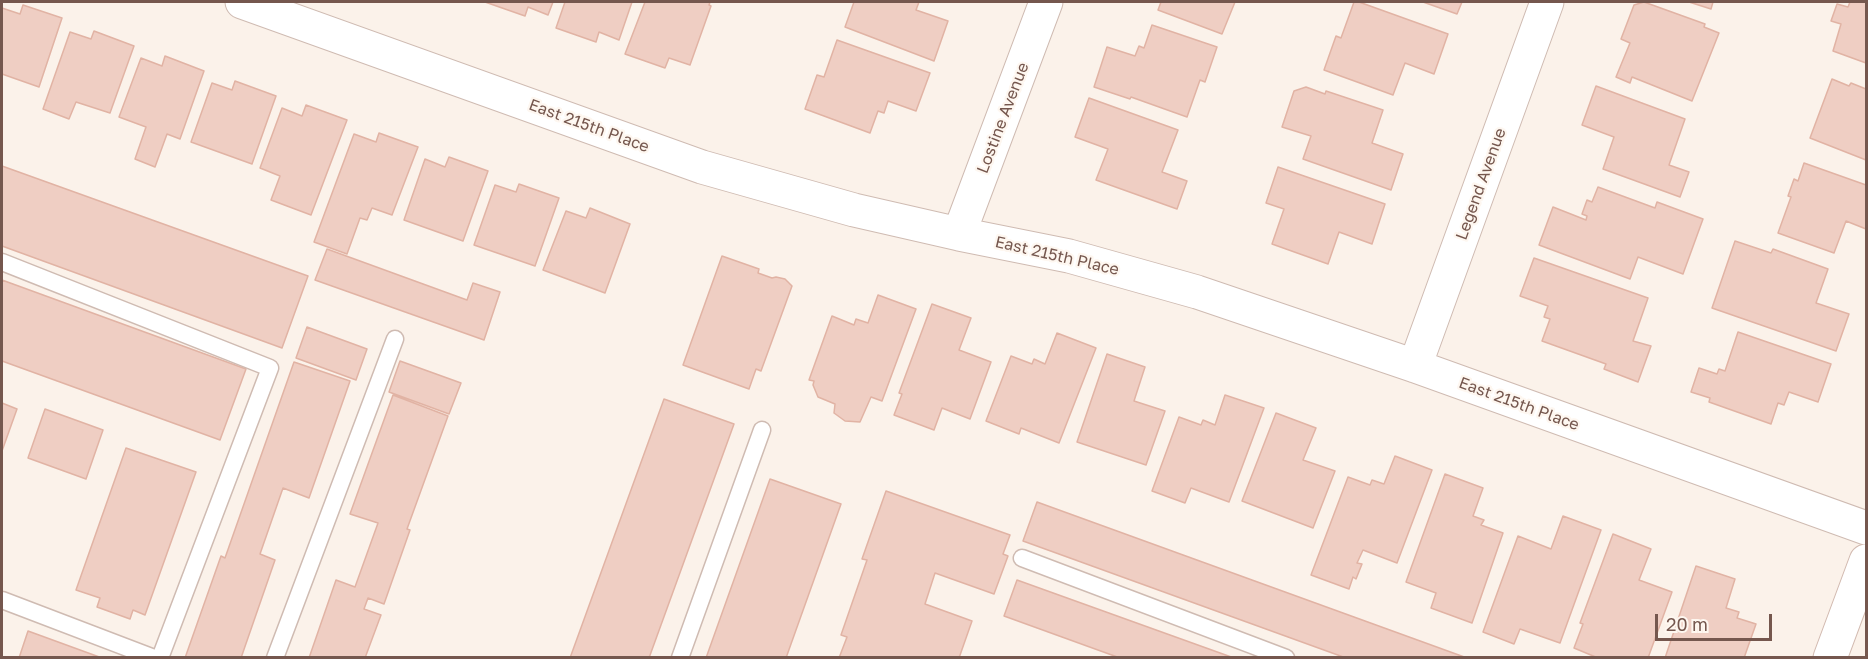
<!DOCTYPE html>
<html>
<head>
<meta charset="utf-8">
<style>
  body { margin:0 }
  #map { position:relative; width:1868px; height:659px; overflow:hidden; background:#fbf2ea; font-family:"Golos Text",sans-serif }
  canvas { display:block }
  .frame { position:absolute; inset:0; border:3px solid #75574e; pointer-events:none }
  .scale { position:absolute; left:1655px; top:614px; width:117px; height:27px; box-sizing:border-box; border:3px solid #75574e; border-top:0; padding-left:8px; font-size:18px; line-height:21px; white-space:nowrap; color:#75574e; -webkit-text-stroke:4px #fef7f0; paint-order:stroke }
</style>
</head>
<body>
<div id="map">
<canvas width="1868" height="659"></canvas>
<div class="frame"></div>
<div class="scale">20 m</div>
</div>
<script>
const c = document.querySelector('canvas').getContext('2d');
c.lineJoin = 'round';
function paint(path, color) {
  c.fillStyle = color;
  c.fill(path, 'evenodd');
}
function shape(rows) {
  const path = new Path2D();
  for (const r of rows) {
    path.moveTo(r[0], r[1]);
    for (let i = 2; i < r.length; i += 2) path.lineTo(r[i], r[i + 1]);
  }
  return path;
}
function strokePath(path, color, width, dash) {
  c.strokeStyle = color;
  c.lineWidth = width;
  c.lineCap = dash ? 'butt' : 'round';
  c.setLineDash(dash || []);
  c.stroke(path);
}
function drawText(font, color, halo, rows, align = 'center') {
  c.font = font + ' "Golos Text",sans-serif';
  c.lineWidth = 4.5;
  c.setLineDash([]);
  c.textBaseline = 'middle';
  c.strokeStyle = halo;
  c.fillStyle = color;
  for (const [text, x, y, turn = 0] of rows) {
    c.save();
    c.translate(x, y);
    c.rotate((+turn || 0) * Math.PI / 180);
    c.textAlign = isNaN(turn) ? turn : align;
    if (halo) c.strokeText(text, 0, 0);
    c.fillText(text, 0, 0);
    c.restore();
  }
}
const building = shape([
  [485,2,553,2,548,15,528,7,525,16,485,2],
  [565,2,632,2,619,40,599,32,596,42,556,28,565,2],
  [645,2,710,2,709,5,711,6,690,65,669,58,665,68,625,54,645,2],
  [854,2,919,2,916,10,948,21,934,61,845,27,854,2],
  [1161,2,1235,2,1222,34,1158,10,1161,2],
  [1354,2,1359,2,1448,34,1434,74,1405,63,1393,95,1324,70,1336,36,1341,38,1354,2],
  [1423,2,1462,2,1457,14,1423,2],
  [1644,2,1705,24,1704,27,1719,33,1692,101,1632,77,1630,83,1616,77,1630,43,1621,39,1634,5,1644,2],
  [1689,2,1713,2,1711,9,1689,2],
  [1850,2,1866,2,1866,63,1833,51,1841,24,1831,21,1837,4,1848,7,1850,2],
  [23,5,62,18,39,87,2,74,2,8,20,14,23,5],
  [1152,25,1217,47,1205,82,1200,80,1187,117,1131,97,1130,99,1094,87,1107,47,1135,56,1139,46,1144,48,1152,25],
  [94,31,134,46,110,113,76,102,69,119,43,109,70,32,91,39,94,31],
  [837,40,930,73,916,111,888,101,884,113,878,111,870,133,805,109,817,75,824,77,837,40],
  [165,56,204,71,180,139,167,134,155,167,135,159,146,127,119,117,141,58,162,66,165,56],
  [1832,79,1849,86,1851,83,1866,89,1866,160,1810,138,1832,79],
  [235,81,276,96,252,164,191,142,212,83,232,90,235,81],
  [1596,86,1685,119,1669,165,1689,172,1680,197,1603,169,1614,137,1582,125,1596,86],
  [1306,87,1325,94,1326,91,1383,110,1372,143,1403,154,1391,190,1303,159,1311,136,1282,127,1294,91,1306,87],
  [1089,98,1178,130,1162,172,1187,181,1177,209,1096,180,1108,149,1075,137,1089,98],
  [306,105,347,120,311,215,271,200,280,176,260,168,282,108,302,116,306,105],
  [379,133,418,147,392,215,372,208,367,220,360,218,347,254,314,242,354,134,376,142,379,133],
  [449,157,488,171,463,241,404,220,425,159,445,167,449,157],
  [1804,163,1866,185,1866,229,1846,221,1834,253,1778,233,1791,197,1788,196,1794,179,1798,181,1804,163],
  [2,166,308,276,282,348,2,246,2,166],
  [1278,167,1385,204,1372,244,1339,232,1328,264,1272,244,1284,209,1266,203,1278,167],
  [519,184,559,198,535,266,474,245,495,185,516,192,519,184],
  [1598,187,1655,208,1657,202,1703,219,1683,274,1638,257,1630,279,1539,245,1553,207,1586,220,1587,216,1582,214,1587,200,1592,202,1598,187],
  [590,208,630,224,605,293,543,270,566,211,586,218,590,208],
  [1735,241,1771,253,1773,249,1828,269,1816,303,1849,314,1836,351,1712,308,1735,241],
  [327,249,467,300,473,283,500,292,484,340,315,280,327,249],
  [722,256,759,269,758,273,772,278,776,277,785,279,792,286,761,371,756,369,749,389,683,365,722,256],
  [1534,258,1648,298,1633,341,1651,346,1638,382,1604,369,1606,364,1542,341,1550,319,1544,317,1548,306,1520,296,1534,258],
  [2,280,246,369,220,440,2,361,2,280],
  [878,295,916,309,882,401,871,397,860,422,845,421,834,413,835,404,818,397,813,385,814,381,809,380,832,316,854,325,856,319,868,323,878,295],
  [932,304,971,318,959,350,991,362,970,419,942,408,934,430,894,415,902,394,899,393,932,304],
  [307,327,367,349,356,380,296,358,307,327],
  [1738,332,1831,364,1818,402,1789,392,1784,405,1778,403,1771,424,1709,402,1710,398,1691,392,1699,368,1717,374,1719,369,1725,371,1738,332],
  [1057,333,1096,348,1059,443,1021,428,1019,434,986,421,1011,356,1032,364,1034,359,1045,364,1057,333],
  [1107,354,1145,367,1134,401,1165,411,1146,465,1077,442,1107,354],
  [400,361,461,383,449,414,389,392,400,361],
  [294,362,350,381,309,498,283,488,260,554,275,560,241,658,185,658,221,556,225,558,294,362],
  [393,395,448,416,407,529,410,530,384,604,368,598,364,609,381,615,365,658,309,658,336,580,355,587,378,523,350,514,393,395],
  [1225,395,1264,408,1229,502,1191,488,1185,503,1152,491,1179,417,1201,425,1203,420,1215,425,1225,395],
  [664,399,734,424,649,658,570,658,664,399],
  [2,403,17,409,2,451,2,403],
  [45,409,103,430,86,479,28,458,45,409],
  [1276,413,1316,428,1303,460,1335,471,1313,528,1242,501,1276,413],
  [126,448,196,472,145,615,133,610,130,619,97,607,100,598,76,590,126,448],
  [1395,456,1432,470,1397,563,1363,550,1357,563,1362,564,1356,579,1353,577,1349,589,1311,575,1348,477,1370,485,1372,480,1384,484,1395,456],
  [1445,474,1483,488,1473,516,1484,520,1481,525,1503,533,1472,623,1431,608,1436,593,1406,582,1445,474],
  [770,479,841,504,786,658,706,658,770,479],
  [886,491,1010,535,1003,554,1008,556,994,594,935,573,925,604,972,621,959,658,839,658,847,637,841,635,867,560,862,559,886,491],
  [1037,502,1467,658,1346,658,1023,541,1037,502],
  [1563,516,1601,530,1560,643,1520,629,1514,644,1483,632,1518,536,1551,549,1563,516],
  [1613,534,1651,549,1639,580,1672,592,1648,658,1598,658,1574,648,1583,624,1580,623,1613,534],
  [1696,566,1735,579,1726,608,1739,612,1737,618,1756,624,1744,658,1665,658,1696,566],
  [1017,580,1234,658,1120,658,1004,616,1017,580],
  [28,631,102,658,19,658,28,631]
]);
paint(building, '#efcec3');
strokePath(building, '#e1b3a4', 1.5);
const lane = shape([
  [2,262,270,368,160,658],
  [1022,558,1286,658],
  [2,600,154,658],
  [275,658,395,339],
  [680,658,762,430]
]);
const street = shape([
  [242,2,702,167,854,210,959,234,1069,256,1197,292,1415,366,1866,528],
  [959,234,1046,2],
  [1415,366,1547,2]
]);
const secondary = shape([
  [1830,658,1866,561]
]);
strokePath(lane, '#cfbbb2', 19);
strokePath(street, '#cfbbb2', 35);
strokePath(secondary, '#d2bab0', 35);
strokePath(lane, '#fff', 16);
strokePath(street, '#fff', 33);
strokePath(secondary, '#fff', 33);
drawText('16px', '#75574e', '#fef7f0', [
  ["Lostine Avenue",1003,118,-69],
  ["East 215th Place",589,126,20],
  ["Legend Avenue",1481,184,-70],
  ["East 215th Place",1057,256,13],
  ["East 215th Place",1519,404,20]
]);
</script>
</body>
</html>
